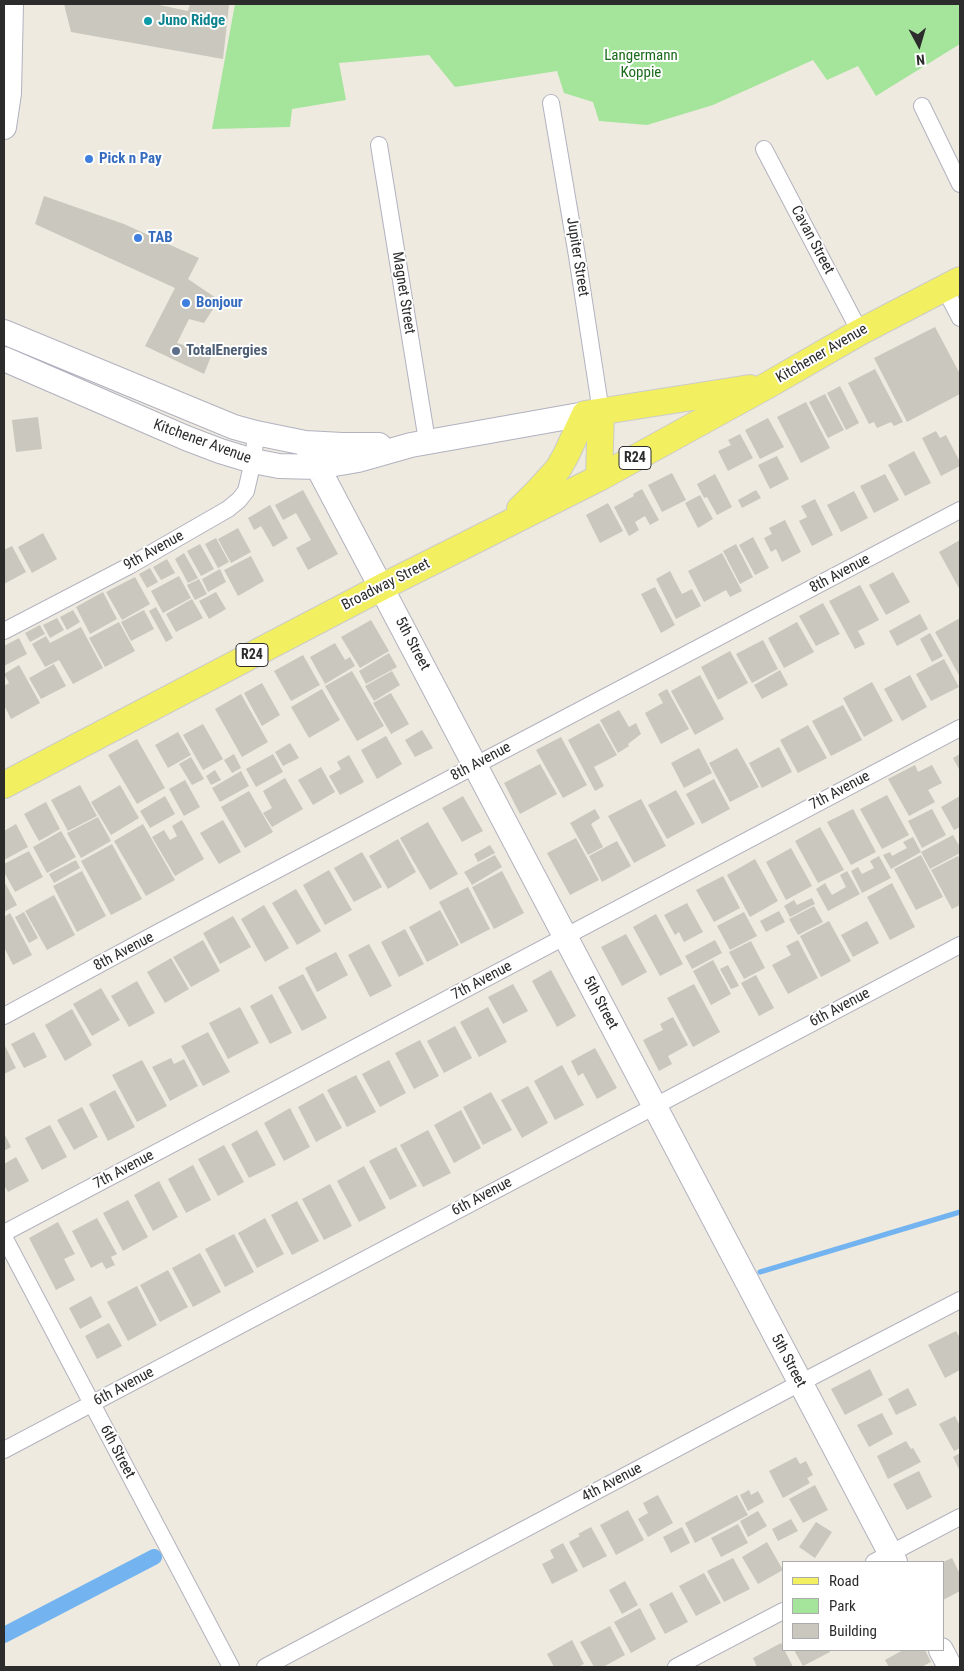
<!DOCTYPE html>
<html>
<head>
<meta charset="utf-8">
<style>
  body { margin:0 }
  #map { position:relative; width:964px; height:1671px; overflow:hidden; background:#eeeadf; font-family:"Roboto Condensed",sans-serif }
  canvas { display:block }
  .frame { position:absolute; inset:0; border:5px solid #2c2c2c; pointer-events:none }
  .legend { position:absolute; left:782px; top:1561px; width:162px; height:90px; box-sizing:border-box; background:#fff; border:1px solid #ababab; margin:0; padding:6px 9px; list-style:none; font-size:15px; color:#2c2c2c }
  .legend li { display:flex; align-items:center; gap:10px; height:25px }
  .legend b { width:25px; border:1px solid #ababab }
  .north { position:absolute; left:894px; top:20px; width:50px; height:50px; -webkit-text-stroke:4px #fff; paint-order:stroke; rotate:174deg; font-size:14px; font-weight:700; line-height:20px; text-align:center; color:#2c2c2c }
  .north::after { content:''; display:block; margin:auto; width:18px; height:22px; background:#2c2c2c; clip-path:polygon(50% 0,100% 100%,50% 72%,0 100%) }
</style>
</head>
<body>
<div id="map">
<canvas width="964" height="1671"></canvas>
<div class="frame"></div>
<ul class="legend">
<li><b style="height:6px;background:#f2ef60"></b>Road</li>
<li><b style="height:14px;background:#a4e49b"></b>Park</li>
<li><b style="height:14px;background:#c9c7be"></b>Building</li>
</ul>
<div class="north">N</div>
</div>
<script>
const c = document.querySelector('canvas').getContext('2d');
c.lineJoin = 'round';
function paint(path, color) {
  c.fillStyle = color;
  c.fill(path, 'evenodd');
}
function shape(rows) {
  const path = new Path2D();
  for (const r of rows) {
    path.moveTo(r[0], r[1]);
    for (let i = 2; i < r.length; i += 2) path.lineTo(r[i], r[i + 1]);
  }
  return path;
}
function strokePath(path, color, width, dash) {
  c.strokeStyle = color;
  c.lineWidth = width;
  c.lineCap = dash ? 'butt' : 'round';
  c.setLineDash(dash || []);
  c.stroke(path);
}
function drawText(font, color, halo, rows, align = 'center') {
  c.font = font + ' "Roboto Condensed",sans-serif';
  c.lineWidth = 4;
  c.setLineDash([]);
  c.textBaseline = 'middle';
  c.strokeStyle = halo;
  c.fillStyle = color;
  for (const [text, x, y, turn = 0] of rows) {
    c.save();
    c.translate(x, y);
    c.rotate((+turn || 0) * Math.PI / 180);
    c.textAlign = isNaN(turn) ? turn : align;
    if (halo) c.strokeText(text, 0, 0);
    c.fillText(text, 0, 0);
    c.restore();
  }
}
paint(shape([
  [235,4,960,4,960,44,876,96,858,66,827,80,813,60,713,105,647,125,599,121,593,102,564,93,557,71,455,87,429,55,339,63,346,100,292,109,290,127,212,129]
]), '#a4e49b');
strokePath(shape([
  [760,1272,960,1212]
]), '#72b3f0', 5);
strokePath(shape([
  [4,1635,154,1557]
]), '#72b3f0', 16);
paint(shape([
  [64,4,155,4,188,11,190,4,225,4,229,5,223,59,71,32],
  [44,196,124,224,199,258,188,279,219,300,204,323,189,319,177,343,212,354,204,374,145,346,175,288,35,224],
  [935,327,960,374,960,394,907,422,874,358],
  [875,369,903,422,894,426,891,422,877,428,874,422,869,424,848,383],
  [840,386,859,423,846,430,827,393],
  [825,394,844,430,828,438,809,402],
  [806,402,830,448,801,463,777,417],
  [38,417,42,449,16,452,12,420],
  [768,418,784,447,760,459,745,430],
  [936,431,940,438,946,435,960,462,960,466,941,476,922,438],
  [740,434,753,458,728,471,718,451,731,445,728,440],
  [914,451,931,483,905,496,888,465],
  [777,456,789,479,770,489,758,465],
  [672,473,686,500,662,512,648,485],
  [715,474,732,507,717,515,707,497,704,498,697,484],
  [885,474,899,500,874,513,860,486],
  [642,489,659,520,650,525,645,516,635,522,639,530,629,536,614,507,634,496,633,494],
  [303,490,338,554,308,570,296,548,311,540,296,513,283,520,275,505],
  [756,490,761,498,742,508,738,500],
  [854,491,868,518,841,532,827,505],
  [700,495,713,519,698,528,685,503],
  [815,499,833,535,812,546,799,521,807,517,801,506],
  [608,503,623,531,600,543,586,515],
  [270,505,288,538,273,547,261,526,254,530,248,518],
  [785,520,801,552,782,562,776,549,771,552,764,538,772,534,769,528],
  [238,528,251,552,231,563,218,539],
  [43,533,57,559,32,573,18,547],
  [753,537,769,568,755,575,739,545],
  [216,538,229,562,218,568,205,544],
  [960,540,960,590,939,552],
  [200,544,214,569,201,576,187,551],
  [736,544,753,577,740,584,723,551],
  [12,546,26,572,4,584,4,550],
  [184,553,198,578,188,583,175,559],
  [722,553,742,591,730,597,726,590,704,602,688,571],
  [251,556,264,581,238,596,224,570],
  [167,559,175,573,161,580,153,567],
  [150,568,158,582,147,588,139,574],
  [220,569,226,582,208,592,202,579],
  [670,571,682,594,692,589,701,606,676,619,656,579],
  [893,572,910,602,886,615,869,585],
  [179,576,191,598,163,613,151,591],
  [135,577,150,604,122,620,106,592],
  [199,579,207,594,195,600,187,585],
  [860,585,879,620,858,631,865,644,855,649,829,601],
  [655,587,675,625,661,633,641,594],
  [103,592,117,619,90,634,76,607],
  [216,592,226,609,209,619,199,601],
  [192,599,203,618,176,632,166,614],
  [823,603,840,634,816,646,799,616],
  [156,607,173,638,166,642,149,611],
  [73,610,80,622,67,630,60,617],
  [144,610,154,629,131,641,121,622],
  [920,614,928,629,897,646,889,631],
  [57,618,64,630,50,638,43,625],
  [960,618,960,677,935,632],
  [371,620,389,651,360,668,341,637],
  [119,622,135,651,105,667,89,638],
  [797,622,814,652,784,668,768,638],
  [40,625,45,634,30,642,25,633],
  [81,627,103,668,73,684,59,660,45,667,32,644,46,636,50,643],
  [930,633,943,656,932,662,920,639],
  [19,638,27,654,4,666,4,646],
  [763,640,778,669,752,683,736,654],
  [335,643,345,660,350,657,355,666,325,684,310,657],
  [730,651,748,683,718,700,701,667],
  [389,653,397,667,366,684,359,671],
  [303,655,320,685,291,701,274,671],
  [944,659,959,687,931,701,916,674],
  [54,664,66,686,41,699,29,678],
  [19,665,40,703,11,719,4,705,4,686,9,683,4,674],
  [780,670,788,685,762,699,754,685],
  [352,671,384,726,357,741,325,686],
  [392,671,400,685,374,701,365,686],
  [700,675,724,719,695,735,671,691],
  [910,675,927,707,902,721,884,689],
  [872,682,893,721,864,737,843,698],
  [262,683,280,715,262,726,244,693],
  [322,689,340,720,309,738,291,707],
  [667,689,689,729,661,744,645,713,663,703,658,694],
  [391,693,409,724,391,734,373,703],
  [241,694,268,742,242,757,215,709],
  [843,705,862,740,831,756,812,721],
  [619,710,629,727,636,723,641,734,628,744,629,746,618,753,600,720],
  [599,723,617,755,594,767,604,786,595,791,568,740],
  [203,724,223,759,203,770,183,735],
  [808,725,827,758,798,773,780,740],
  [422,730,433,748,415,757,405,740],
  [178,732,191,755,168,768,155,745],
  [386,736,402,764,377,779,361,750],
  [561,737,587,785,563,798,536,750],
  [137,739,165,788,137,804,108,755],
  [290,743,299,758,283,766,275,752],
  [779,747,792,772,762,788,749,763],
  [699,748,712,773,684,788,671,763],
  [737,748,759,787,730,802,709,763],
  [234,754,241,768,232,773,224,760],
  [273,754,283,772,256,787,246,769],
  [960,754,960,771,953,758],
  [349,755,364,782,340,795,329,776,341,769,337,762],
  [191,757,204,779,192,785,179,764],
  [540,764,557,794,520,814,504,783],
  [915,765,918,772,932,765,942,783,928,790,935,802,909,816,888,779],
  [321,767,335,792,313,805,298,780],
  [215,770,221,780,211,785,206,776],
  [241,771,249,786,220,802,212,788],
  [285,778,303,809,272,827,263,813,272,808,263,791],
  [714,779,730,809,702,824,686,794],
  [185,780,200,807,184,816,169,789],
  [80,785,97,816,68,831,51,800],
  [120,785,139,818,111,835,91,802],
  [676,790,695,824,667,839,648,805],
  [249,791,273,832,245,848,221,807],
  [887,795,909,835,882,849,860,809],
  [165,796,175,814,150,828,140,811],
  [463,796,483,831,462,842,442,808],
  [960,796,960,827,954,830,941,807],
  [641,799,666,846,634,863,608,816],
  [46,802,60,829,39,841,24,814],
  [595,809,600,818,591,824,603,847,588,855,570,823],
  [853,809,876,852,851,865,827,822],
  [932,809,946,835,922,848,908,821],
  [98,817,111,841,81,858,67,833],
  [182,820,204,859,175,876,152,837,164,830,170,840,177,836,172,826],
  [223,820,241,852,219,864,200,833],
  [428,822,458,874,430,890,400,838],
  [16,824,28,847,4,860,4,831],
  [143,824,175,880,146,896,114,841],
  [820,827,844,870,818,883,795,841],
  [61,831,76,857,47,873,33,847],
  [953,835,960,847,960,853,930,869,921,852],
  [913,837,921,852,891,869,883,855,890,852,892,856,907,848,903,842],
  [576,838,599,880,570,895,547,853],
  [398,839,416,872,388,889,369,856],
  [617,841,631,866,602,882,589,856],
  [112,844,142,899,111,915,81,861],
  [490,845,495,853,478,862,474,854],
  [791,848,812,886,786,900,766,862],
  [29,851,43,877,15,892,4,872,4,864],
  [362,852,382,887,354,902,334,868],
  [495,855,502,867,472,885,464,872],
  [921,855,943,897,916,910,894,869],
  [879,856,891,878,862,893,851,871,858,867,862,874,874,868,870,861],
  [958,856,960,860,960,905,952,909,931,870],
  [755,859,778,901,750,917,727,875],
  [76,860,80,868,54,883,49,874],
  [329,870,352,910,325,925,303,885],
  [82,871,106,916,77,932,53,886],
  [502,871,524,913,494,929,472,887],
  [847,871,860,894,828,911,816,889,825,883,832,895,846,887,840,875],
  [723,876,740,908,714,922,696,890],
  [4,881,17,905,4,912],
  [892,883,915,927,890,940,867,897],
  [468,887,490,929,461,944,439,902],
  [296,889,321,931,297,945,272,903],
  [54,895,75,935,47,950,25,911],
  [812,898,815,904,790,917,784,906,794,900,797,905],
  [687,903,703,932,684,942,679,932,675,935,664,915],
  [264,905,289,948,265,962,241,919],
  [814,906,823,922,798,935,789,919],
  [440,910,459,945,427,962,409,927],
  [779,911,785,922,766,932,760,921],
  [24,912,38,938,29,943,15,917],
  [744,912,757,936,730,950,717,926],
  [10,913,32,955,13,965,4,947,4,917],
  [656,914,683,964,660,976,633,927],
  [233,916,251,947,220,964,203,933],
  [829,921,851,961,821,977,800,936],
  [867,921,879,943,853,957,841,935],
  [405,929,424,964,399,977,381,942],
  [626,934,647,972,622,986,601,947],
  [203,940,220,971,191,987,173,957],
  [715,940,722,953,692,969,685,956],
  [798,940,818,978,788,994,772,965,791,955,786,946],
  [751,941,765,968,744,979,729,952],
  [369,944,392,986,370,997,348,955],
  [336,952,348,975,317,992,305,968],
  [171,958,189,989,165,1003,147,972],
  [713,960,731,994,711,1005,693,971],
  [728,965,739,986,731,989,720,969],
  [551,970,576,1016,557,1027,532,981],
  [303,974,327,1018,302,1031,278,987],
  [756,975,774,1008,759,1016,741,983],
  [137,981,155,1013,129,1027,111,996],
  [513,984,528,1011,503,1024,488,997],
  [694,984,720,1032,693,1047,667,998],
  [101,988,120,1020,92,1036,73,1004],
  [272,994,292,1033,270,1044,250,1006],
  [240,1007,259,1043,228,1059,209,1023],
  [488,1007,507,1042,479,1057,460,1022],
  [72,1009,92,1045,65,1061,45,1025],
  [673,1017,688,1045,668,1056,672,1064,659,1071,643,1040,663,1030,660,1024],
  [455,1026,472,1058,444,1073,427,1041],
  [34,1032,47,1057,24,1068,11,1044],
  [208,1032,230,1072,203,1086,181,1046],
  [420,1040,439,1076,414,1089,395,1053],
  [4,1044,16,1068,4,1074],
  [595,1048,617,1088,597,1099,583,1073,578,1076,571,1061],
  [171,1058,174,1064,184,1059,198,1086,170,1101,152,1067],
  [142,1060,167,1106,137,1122,112,1075],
  [389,1060,406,1093,380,1107,362,1074],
  [562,1065,584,1105,555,1120,534,1081],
  [356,1075,376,1112,347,1127,327,1090],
  [528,1086,548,1123,522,1138,501,1100],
  [115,1090,135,1127,108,1141,89,1104],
  [491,1092,512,1130,483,1145,463,1107],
  [323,1093,342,1128,316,1142,298,1107],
  [82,1107,98,1137,74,1150,57,1120],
  [290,1108,310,1147,284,1161,264,1123],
  [461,1110,481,1148,454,1163,434,1125],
  [50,1125,67,1157,42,1170,25,1138],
  [257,1130,276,1165,249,1178,231,1144],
  [428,1130,451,1173,423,1187,400,1145],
  [4,1133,11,1147,4,1151],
  [224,1145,244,1182,218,1196,198,1159],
  [396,1147,417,1186,390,1200,369,1161],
  [16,1157,29,1181,8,1192,4,1185,4,1164],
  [193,1165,211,1200,186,1213,168,1179],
  [364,1166,386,1208,359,1222,337,1181],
  [159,1181,178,1217,153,1231,134,1195],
  [330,1184,352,1226,324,1240,302,1199],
  [128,1200,148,1237,123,1251,103,1213],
  [297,1201,319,1241,292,1255,271,1215],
  [97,1218,117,1254,111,1257,115,1265,106,1269,102,1262,91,1268,72,1231],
  [265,1218,284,1254,257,1268,238,1233],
  [58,1222,75,1254,64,1259,75,1280,56,1290,29,1238],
  [234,1234,254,1272,225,1287,205,1249],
  [200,1253,221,1292,193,1307,172,1268],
  [168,1270,188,1307,160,1322,140,1285],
  [137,1286,157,1325,128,1341,107,1302],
  [91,1296,102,1317,80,1329,69,1308],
  [109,1323,122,1346,97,1359,85,1336],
  [956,1331,960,1338,960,1370,945,1378,928,1345],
  [870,1369,883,1395,845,1415,831,1389],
  [908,1388,917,1405,896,1415,888,1399],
  [882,1413,893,1434,869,1447,857,1425],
  [955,1416,960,1426,960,1448,954,1451,939,1424],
  [906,1441,911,1449,913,1448,921,1462,888,1479,877,1456],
  [960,1453,960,1471,953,1457],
  [796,1457,800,1464,806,1461,813,1475,807,1478,810,1483,783,1498,769,1471],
  [919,1471,932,1497,907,1510,893,1484],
  [815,1485,828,1510,803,1523,789,1499],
  [749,1490,751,1495,758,1491,764,1502,748,1511,740,1495],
  [658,1495,673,1523,648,1537,638,1519,648,1513,643,1503],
  [737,1495,748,1515,695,1543,685,1523],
  [628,1510,644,1540,616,1555,600,1525],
  [758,1511,767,1526,748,1537,740,1521],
  [791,1519,798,1531,778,1541,772,1529],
  [816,1522,832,1532,815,1558,799,1547],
  [738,1524,748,1543,721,1557,711,1538],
  [591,1527,607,1556,583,1568,569,1542,580,1536,578,1534],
  [682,1527,690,1543,671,1553,663,1537],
  [767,1542,783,1570,758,1584,742,1557],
  [563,1543,578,1571,552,1584,542,1564,554,1558,550,1550],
  [733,1558,750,1589,724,1602,707,1571],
  [952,1558,960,1574,960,1591,943,1600,943,1562],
  [704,1573,721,1603,696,1616,679,1586],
  [625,1581,638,1605,622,1614,609,1590],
  [672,1592,688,1622,665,1634,649,1604],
  [640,1608,656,1639,631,1653,614,1622],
  [610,1626,625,1655,603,1667,594,1667,580,1642],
  [572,1640,584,1664,578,1667,554,1667,547,1654],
  [781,1643,793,1667,757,1667,753,1658],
  [794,1650,829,1650,830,1652,803,1666],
  [903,1650,925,1650,931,1662,921,1667,889,1667,885,1660]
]), '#c9c7be');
const street = shape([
  [551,103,577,256,601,412],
  [922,106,960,184],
  [379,145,427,441],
  [764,149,860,332],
  [945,289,960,318],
  [4,631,129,566,228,509,239,500,246,491,253,461,256,433],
  [4,1016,159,932,960,510],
  [4,1233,960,728],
  [4,1237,231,1667],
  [4,1450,960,945],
  [874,1562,960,1517],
  [265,1667,800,1383,960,1300],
  [676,1667,783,1611]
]);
const secondary = shape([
  [4,127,9,93,11,4],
  [4,332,234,427,256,433,305,443,342,445,379,445],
  [4,359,186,438,220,451,253,461,279,466,317,467,358,460,411,445,585,414],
  [305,443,895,1562],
  [941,1650,950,1667]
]);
const primary = shape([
  [599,478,601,412],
  [520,509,537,492,558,469,566,455,585,414,750,388],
  [4,785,382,587,599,478,768,385,860,332,960,280]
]);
strokePath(street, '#b2b2c0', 18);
strokePath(secondary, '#b2b2c0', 26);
strokePath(primary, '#ccc', 28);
strokePath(street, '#fff', 16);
strokePath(secondary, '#fff', 24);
strokePath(primary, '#f2ef60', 26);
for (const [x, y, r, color] of [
  [148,21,5,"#0f9aa8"],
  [89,159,5,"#3f7fe0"],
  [138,238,5,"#3f7fe0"],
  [186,303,5,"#3f7fe0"],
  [176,351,5,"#5c6f8a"]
]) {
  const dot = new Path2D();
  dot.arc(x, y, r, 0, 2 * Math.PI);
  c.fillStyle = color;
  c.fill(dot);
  strokePath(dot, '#fff', 2);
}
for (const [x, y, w] of [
  [635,458,32],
  [252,655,32]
]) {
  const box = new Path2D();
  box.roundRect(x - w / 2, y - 11.5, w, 23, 4);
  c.fillStyle = '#fff';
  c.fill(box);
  strokePath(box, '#2c2c2c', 1);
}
drawText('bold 14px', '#2c2c2c', null, [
  ["R24",635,458],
  ["R24",252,655]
]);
drawText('bold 15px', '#0d838f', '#fff', [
  ["Juno Ridge",158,21]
], 'left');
drawText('15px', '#1a6b1b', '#fff', [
  ["Langermann",641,56],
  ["Koppie",641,73]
]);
drawText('bold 15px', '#366cbe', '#fff', [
  ["Pick n Pay",99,159],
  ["TAB",148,238],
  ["Bonjour",196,303]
], 'left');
drawText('15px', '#2c2c2c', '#fff', [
  ["Cavan Street",812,240,62],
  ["Jupiter Street",577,257,81],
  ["Magnet Street",403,293,81],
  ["Kitchener Avenue",822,354,-30],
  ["Kitchener Avenue",202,442,20],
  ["9th Avenue",154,551,-29],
  ["8th Avenue",840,574,-28],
  ["Broadway Street",386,585,-27],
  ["5th Street",412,644,62],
  ["8th Avenue",481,762,-28],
  ["7th Avenue",840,791,-28],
  ["8th Avenue",124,952,-28],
  ["7th Avenue",482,981,-28],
  ["5th Street",600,1003,62],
  ["6th Avenue",840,1008,-28],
  ["7th Avenue",124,1170,-28],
  ["6th Avenue",482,1197,-28],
  ["5th Street",788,1361,62],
  ["6th Avenue",124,1387,-28],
  ["6th Street",117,1452,62],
  ["4th Avenue",612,1483,-28]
]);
drawText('bold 15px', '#4e5e75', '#fff', [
  ["TotalEnergies",186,351]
], 'left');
</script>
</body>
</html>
